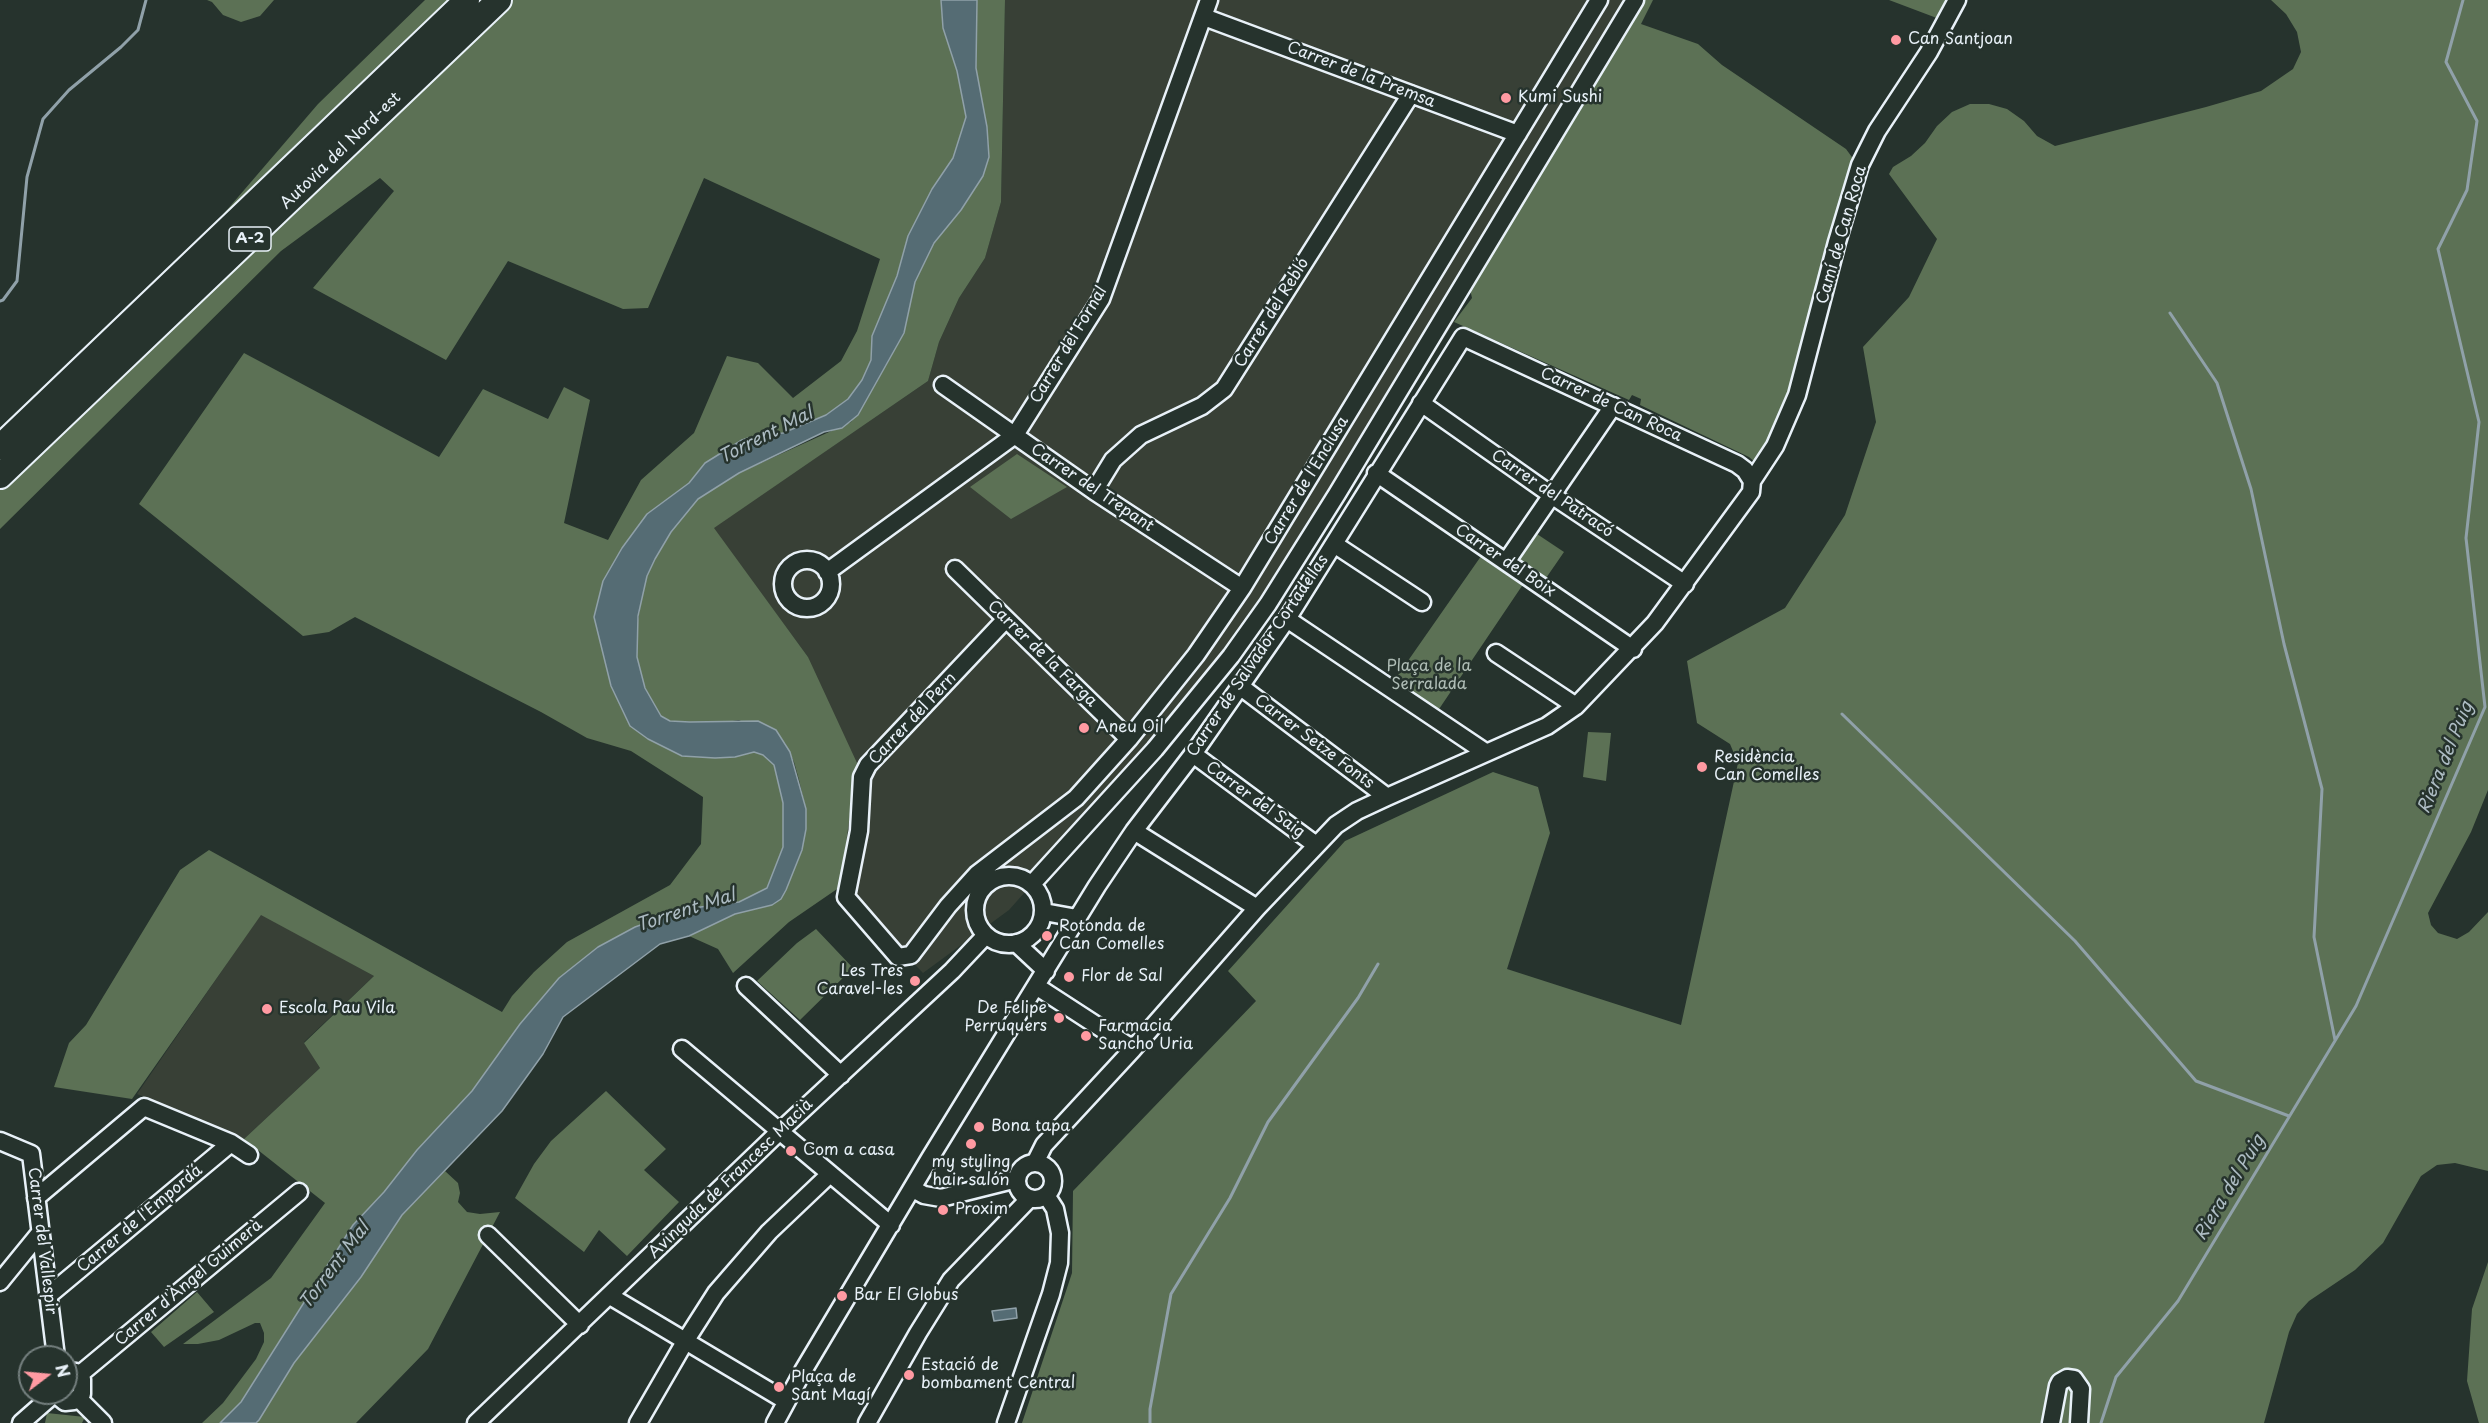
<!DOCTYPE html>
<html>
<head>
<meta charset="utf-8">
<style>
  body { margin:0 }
  #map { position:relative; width:2488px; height:1423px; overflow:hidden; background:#26332d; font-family:"Playpen Sans",sans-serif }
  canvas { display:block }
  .north { position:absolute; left:18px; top:1345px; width:60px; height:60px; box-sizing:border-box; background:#26332d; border:2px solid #747f7e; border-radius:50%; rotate:74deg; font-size:16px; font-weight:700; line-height:24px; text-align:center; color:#e8f1f8 }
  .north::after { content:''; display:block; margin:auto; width:21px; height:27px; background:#ff9aa2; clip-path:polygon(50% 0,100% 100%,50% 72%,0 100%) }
</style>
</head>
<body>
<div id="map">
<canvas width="2488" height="1423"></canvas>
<div class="north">N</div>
</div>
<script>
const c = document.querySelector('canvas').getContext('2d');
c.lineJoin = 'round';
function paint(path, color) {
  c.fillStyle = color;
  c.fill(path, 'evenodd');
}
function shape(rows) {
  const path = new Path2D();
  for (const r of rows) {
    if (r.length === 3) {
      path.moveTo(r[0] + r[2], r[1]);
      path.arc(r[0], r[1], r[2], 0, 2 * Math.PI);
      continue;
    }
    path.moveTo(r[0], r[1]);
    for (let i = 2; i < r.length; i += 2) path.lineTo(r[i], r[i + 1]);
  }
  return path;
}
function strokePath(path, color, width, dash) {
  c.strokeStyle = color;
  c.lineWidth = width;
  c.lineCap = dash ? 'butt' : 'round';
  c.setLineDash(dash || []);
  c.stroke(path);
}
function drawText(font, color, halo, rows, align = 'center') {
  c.font = font + ' "Playpen Sans",sans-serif';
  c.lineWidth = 5;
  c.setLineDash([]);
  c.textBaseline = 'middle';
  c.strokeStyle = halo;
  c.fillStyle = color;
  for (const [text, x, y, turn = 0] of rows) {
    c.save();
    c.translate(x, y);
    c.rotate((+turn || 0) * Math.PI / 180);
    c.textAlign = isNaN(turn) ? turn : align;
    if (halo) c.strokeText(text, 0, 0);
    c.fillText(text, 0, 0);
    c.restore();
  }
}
paint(shape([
  [1005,0,1644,0,1603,71,1470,289,1454,322,1272,614,1009,910,923,973,840,887,808,657,713,528,928,381,939,342,959,298,985,258,1001,202],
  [261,914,374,976,304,1042,320,1068,244,1139,137,1094]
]), '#384036');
paint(shape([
  [207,0,274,0,260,16,241,22,223,15,212,2],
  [425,0,941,0,943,28,957,71,966,117,953,158,932,189,908,236,897,276,872,336,871,360,862,380,848,399,826,415,803,426,783,433,762,434,742,440,705,463,689,483,647,514,622,548,604,581,594,616,611,686,630,726,735,757,754,752,763,755,774,765,783,803,783,847,767,888,739,902,685,909,635,927,598,947,559,978,520,1024,472,1091,417,1150,384,1192,353,1225,238,1406,220,1423,202,1423,223,1403,256,1359,264,1342,264,1333,260,1323,255,1323,219,1340,198,1344,183,1344,271,1278,325,1203,244,1139,320,1068,304,1043,374,976,261,915,132,1099,54,1087,69,1043,86,1025,180,870,209,850,502,1012,512,996,534,972,567,942,670,885,701,844,703,797,631,751,587,738,541,712,355,617,329,632,303,636,139,504,244,353,439,457,483,389,548,419,564,387,590,400,564,523,608,540,641,480,694,433,727,356,758,363,793,398,841,361,857,331,880,259,704,178,648,308,623,309,508,261,446,360,313,288,394,191,380,178,281,251,0,529,0,429,208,232,318,104],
  [977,0,1005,0,1001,202,985,258,959,298,939,342,928,381,714,528,808,657,857,763,840,887,789,922,733,973,718,949,689,936,735,914,772,905,786,890,802,850,806,829,806,809,799,780,794,762,785,743,739,720,720,723,690,722,670,721,661,716,645,688,637,657,637,626,642,596,647,576,655,559,671,532,698,499,739,473,851,422,879,378,904,333,915,282,934,243,961,210,983,176,989,157,987,127,976,68],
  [1644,0,1653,0,1641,24,1698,44,1722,65,1846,149,1857,164,1792,397,1757,464,1749,457,1640,405,1641,399,1632,395,1629,400,1454,322,1472,298,1470,289,1550,153,1603,71],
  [1889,0,1952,0,1942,20],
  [2271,0,2488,0,2488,790,2471,832,2428,913,2431,925,2438,933,2457,939,2469,932,2488,912,2488,1171,2455,1163,2437,1165,2421,1176,2383,1243,2355,1270,2309,1301,2297,1314,2289,1332,2264,1423,1022,1423,1072,1273,1073,1191,1256,1001,1228,971,1345,841,1493,772,1538,787,1550,833,1507,969,1681,1025,1738,763,1730,744,1697,723,1687,661,1785,608,1845,515,1876,422,1863,347,1909,297,1937,239,1889,174,1893,167,1911,156,1925,143,1937,126,1952,112,1970,104,1989,104,2007,109,2024,121,2037,136,2055,146,2206,107,2261,91,2293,69,2301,52,2297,32,2286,14],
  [1017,454,1067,487,1011,519,970,487],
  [1537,534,1564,552,1544,581,1517,562],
  [1486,549,1528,577,1433,718,1389,688],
  [1588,732,1611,733,1606,781,1583,777],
  [816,929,853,968,800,1020,757,981,797,943],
  [606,1091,666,1149,644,1170,679,1202,627,1256,599,1230,584,1252,515,1198,534,1164,551,1141],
  [445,1171,458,1183,460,1193,458,1202,467,1212,480,1214,500,1212,428,1349,356,1423,256,1423,294,1363,361,1277,402,1215],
  [2488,1262,2488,1423,2479,1423,2467,1381,2472,1309],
  [197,1292,214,1312,164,1347,151,1332],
  [47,1413,85,1417,82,1423,45,1423]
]), '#5c7155');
const water = shape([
  [941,0,977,0,976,68,987,127,989,157,983,176,961,210,934,243,915,282,904,333,858,415,842,428,824,432,739,473,698,499,671,532,655,559,647,576,638,616,637,657,645,688,661,716,670,721,690,722,758,721,776,730,790,752,806,809,806,829,802,850,786,890,781,899,772,905,735,914,689,936,660,944,563,1017,543,1054,502,1111,402,1215,361,1277,294,1363,259,1420,256,1423,220,1423,241,1402,353,1225,384,1192,417,1150,472,1091,520,1024,559,978,598,947,635,927,685,909,739,902,767,888,783,847,783,803,774,765,763,755,754,752,735,757,715,758,682,756,648,739,630,726,611,686,594,617,603,581,622,548,647,514,689,483,705,463,742,440,762,434,783,433,826,415,848,399,862,380,871,360,872,336,897,276,908,236,932,189,953,158,966,117,957,71,943,28,941,0],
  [1016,1308,1017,1318,994,1321,992,1311,1016,1308]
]);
paint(water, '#556c74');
strokePath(water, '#90a1a9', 1.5);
strokePath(shape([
  [0,301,3,300,17,281,27,177,43,119,69,90,121,47,138,30,146,0],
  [2170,313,2217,383,2251,489,2284,644,2322,789,2314,937,2335,1040],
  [1842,714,2075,941,2196,1081,2289,1116],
  [1150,1423,1150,1409,1171,1294,1230,1198,1268,1122,1358,998,1378,964],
  [2101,1423,2116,1377,2178,1301,2356,1006,2485,707,2466,538,2479,422,2438,249,2467,190,2477,121,2446,62,2463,0]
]), '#90a1a9', 3);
const minor = shape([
  [1204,17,1518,134],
  [943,385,1094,491,1242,588],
  [1421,403,1553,496,1685,584],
  [1376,473,1633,649],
  [1752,481,1775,446,1797,395,1837,242,1860,165,1877,131,1929,52,1957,0],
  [1094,491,1113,460,1141,435,1202,406,1224,389,1411,94],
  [1334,544,1422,602],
  [807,584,24],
  [1506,562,1613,406],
  [955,569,1129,739],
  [827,572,1015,435,1101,299,1209,0],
  [1006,619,868,765,862,777,859,831,846,897,898,957,911,955,948,906,977,874,1076,798,1129,739,1196,655,1242,588,1599,0],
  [1287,619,1485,752],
  [1496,653,1576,706],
  [1241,687,1387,797],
  [1193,754,1316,845],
  [1134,831,1257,908],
  [1009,910,34],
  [1032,884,1155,749,1231,656,1268,604,1337,494,1635,0],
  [1044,912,1077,918],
  [1016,943,1046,971],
  [746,986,841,1075],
  [1036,986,1133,1049],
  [682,1049,891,1225],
  [0,1141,31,1154,56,1357],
  [1035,1163,1044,1145,1133,1049,1257,908,1336,825,1357,811,1387,797,1547,726,1576,706,1655,623,1751,492,1752,481],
  [1035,1181,18],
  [913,1189,924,1195,941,1198,1017,1179],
  [36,1198,144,1107,231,1143,249,1155],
  [488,1235,580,1325],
  [0,1282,39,1234],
  [49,1295,231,1143],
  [610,1296,786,1401],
  [79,1375,299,1192],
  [54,1393,65,1402,74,1401,82,1394,82,1379,76,1372,66,1371],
  [78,1398,103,1423],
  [21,1423,54,1394],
  [476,1423,780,1131,952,971,986,935],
  [638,1423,686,1340,716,1293,769,1232,830,1174],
  [775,1423,803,1371,930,1158,1097,886,1134,831,1193,754,1287,619,1463,337,1737,464,1745,470,1752,481],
  [867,1423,918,1333,951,1280,1030,1198],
  [1006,1423,1051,1294,1059,1263,1060,1233,1055,1209,1046,1195],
  [2051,1423,2058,1386,2060,1382,2067,1378,2074,1379,2081,1389,2079,1423]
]);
const highway = shape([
  [0,447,467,0],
  [0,476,499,0]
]);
strokePath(minor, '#e8f1f8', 21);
strokePath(highway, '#e8f1f8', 28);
strokePath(minor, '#26332d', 16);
strokePath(highway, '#26332d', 24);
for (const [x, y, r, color] of [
  [1896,40,6,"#ff9aa2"],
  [1506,98,6,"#ff9aa2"],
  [1084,728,6,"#ff9aa2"],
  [1702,767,6,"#ff9aa2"],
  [1047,936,6,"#ff9aa2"],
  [1069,977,6,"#ff9aa2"],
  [915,981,6,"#ff9aa2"],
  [267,1009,6,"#ff9aa2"],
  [1059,1018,6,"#ff9aa2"],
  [1086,1036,6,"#ff9aa2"],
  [979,1127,6,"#ff9aa2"],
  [971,1144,6,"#ff9aa2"],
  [791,1151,6,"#ff9aa2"],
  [943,1210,6,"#ff9aa2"],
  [842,1296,6,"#ff9aa2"],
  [909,1375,6,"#ff9aa2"],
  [779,1387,6,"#ff9aa2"]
]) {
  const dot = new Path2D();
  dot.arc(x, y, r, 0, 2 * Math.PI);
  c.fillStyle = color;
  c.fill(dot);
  strokePath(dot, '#26332d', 2);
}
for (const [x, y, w] of [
  [250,239,42]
]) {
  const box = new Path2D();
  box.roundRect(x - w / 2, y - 12, w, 24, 4.5);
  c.fillStyle = '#26332d';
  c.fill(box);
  strokePath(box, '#e8f1f8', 1.5);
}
drawText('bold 15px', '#e8f1f8', null, [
  ["A-2",250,239]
]);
drawText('16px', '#e8f1f8', '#26332d', [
  ["Can Santjoan",1908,40],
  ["Kumi Sushi",1518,98],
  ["Aneu Oil",1096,728],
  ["Residència",1714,758],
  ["Can Comelles",1714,776],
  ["Rotonda de",1059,927],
  ["Can Comelles",1059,945],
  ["Les Tres",903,972,"right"],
  ["Caravel-les",903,990,"right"],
  ["Flor de Sal",1081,977],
  ["Escola Pau Vila",279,1009],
  ["De Felipe",1047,1009,"right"],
  ["Perruquers",1047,1027,"right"],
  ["Farmacia",1098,1027],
  ["Sancho Uria",1098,1045],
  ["Bona tapa",991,1127],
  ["Com a casa",803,1151],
  ["my styling",971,1163,"center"],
  ["hair salón",971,1181,"center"],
  ["Proxim",955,1210],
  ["Bar El Globus",854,1296],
  ["Estació de",921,1366],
  ["bombament Central",921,1384],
  ["Plaça de",791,1378],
  ["Sant Magí",791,1396]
], 'left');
drawText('16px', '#e8f1f8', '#26332d', [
  ["Carrer de la Premsa",1361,75,21],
  ["Autovia del Nord-est",341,151,-44],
  ["Camí de Can Roca",1842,235,-74],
  ["Carrer del Rebló",1272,313,-58],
  ["Carrer del Fornal",1069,345,-59],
  ["Carrer de Can Roca",1611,405,25],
  ["Carrer de l'Enclusa",1307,481,-59],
  ["Carrer del Trepant",1092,488,34],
  ["Carrer del Patracó",1552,494,34],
  ["Carrer del Boix",1505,561,34],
  ["Carrer de la Farga",1042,654,44],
  ["Carrer de Salvador Cortadellas",1258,656,-56],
  ["Carrer del Pern",913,719,-47],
  ["Carrer Setze Fonts",1314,742,37],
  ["Carrer del Saig",1255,800,36],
  ["Avinguda de Francesc Macià",731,1179,-44],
  ["Carrer de l'Empordá",140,1219,-40],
  ["Carrer del Vallespir",42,1241,83],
  ["Carrer d'Àngel Guimerà",189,1283,-40]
]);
drawText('16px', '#b0beb7', '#26332d', [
  ["Plaça de la",1429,667],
  ["Serralada",1429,685]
]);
drawText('italic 18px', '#adbcc3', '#26332d', [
  ["Torrent Mal",766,436,-27],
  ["Riera del Puig",2446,758,-68],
  ["Torrent Mal",686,911,-18],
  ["Riera del Puig",2230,1188,-59],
  ["Torrent Mal",335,1266,-53]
]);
</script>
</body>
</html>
